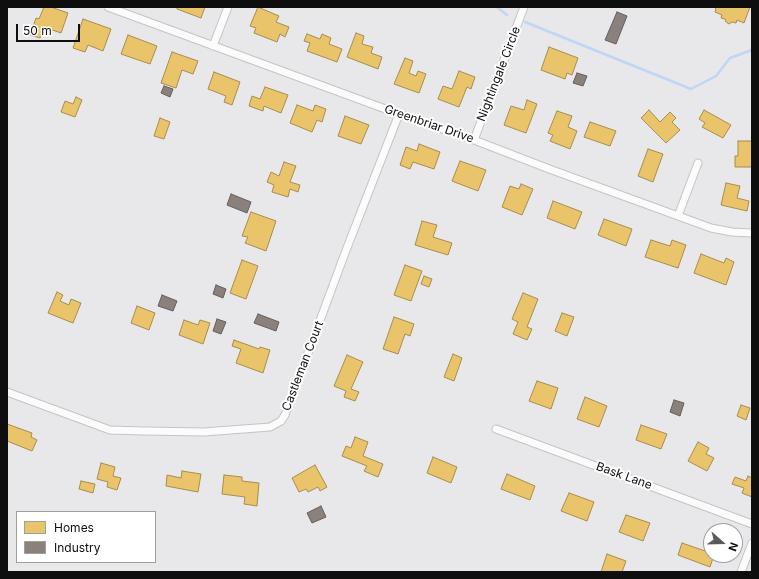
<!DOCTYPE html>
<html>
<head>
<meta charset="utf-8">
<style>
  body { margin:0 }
  #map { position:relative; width:759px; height:579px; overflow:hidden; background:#e8e7e9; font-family:Inter,sans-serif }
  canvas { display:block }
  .frame { position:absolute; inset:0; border:8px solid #0e0e0f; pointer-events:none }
  .legend { position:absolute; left:16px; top:511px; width:140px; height:52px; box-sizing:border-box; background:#fff; border:1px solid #9f9f9f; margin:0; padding:5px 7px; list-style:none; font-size:12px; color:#0e0e0f }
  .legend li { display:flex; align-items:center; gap:8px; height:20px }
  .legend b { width:20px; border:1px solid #9f9f9f }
  .north { position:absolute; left:703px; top:523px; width:40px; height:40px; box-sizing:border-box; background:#fff; border:1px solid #9f9f9f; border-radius:50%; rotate:110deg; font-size:11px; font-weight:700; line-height:16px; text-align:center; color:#0e0e0f }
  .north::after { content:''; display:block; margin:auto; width:14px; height:18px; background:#5a5a5b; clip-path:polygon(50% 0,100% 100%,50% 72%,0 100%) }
  .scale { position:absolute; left:16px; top:24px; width:64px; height:18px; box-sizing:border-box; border:2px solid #0e0e0f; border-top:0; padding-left:5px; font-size:12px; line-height:14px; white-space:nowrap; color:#0e0e0f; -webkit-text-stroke:3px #fff; paint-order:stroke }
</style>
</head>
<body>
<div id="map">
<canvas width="759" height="579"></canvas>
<div class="frame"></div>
<ul class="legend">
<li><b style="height:11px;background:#e9c46a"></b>Homes</li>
<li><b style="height:11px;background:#8a817c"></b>Industry</li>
</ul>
<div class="north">N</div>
<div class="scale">50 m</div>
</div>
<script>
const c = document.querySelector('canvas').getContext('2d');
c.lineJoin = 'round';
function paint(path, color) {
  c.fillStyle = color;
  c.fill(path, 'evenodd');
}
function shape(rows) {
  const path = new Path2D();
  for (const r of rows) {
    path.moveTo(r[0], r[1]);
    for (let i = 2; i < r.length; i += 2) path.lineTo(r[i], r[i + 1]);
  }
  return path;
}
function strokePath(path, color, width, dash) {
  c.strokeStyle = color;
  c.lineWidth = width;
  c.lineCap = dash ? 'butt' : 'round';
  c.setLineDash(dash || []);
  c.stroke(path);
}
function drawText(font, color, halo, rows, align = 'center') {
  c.font = font + ' Inter,sans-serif';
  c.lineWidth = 4;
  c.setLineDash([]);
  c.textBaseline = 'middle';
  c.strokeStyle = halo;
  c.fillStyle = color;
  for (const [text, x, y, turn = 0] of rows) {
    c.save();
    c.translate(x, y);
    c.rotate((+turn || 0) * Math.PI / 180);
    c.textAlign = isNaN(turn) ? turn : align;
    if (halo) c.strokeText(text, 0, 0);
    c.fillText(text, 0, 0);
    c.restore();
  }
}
const homes = shape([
  [44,7,51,7,68,13,61,33,44,27,40,38,30,35,36,18,39,19,44,7],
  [177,7,205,7,201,18,177,9,177,7],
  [258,7,279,16,276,22,289,27,285,37,280,34,277,42,254,33,256,28,250,26,258,7],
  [714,7,750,7,744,23,737,20,736,23,732,22,729,24,726,22,725,19,721,18,722,15,715,12,716,9,714,7],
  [83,19,111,29,103,51,88,45,85,52,73,48,83,19],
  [356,33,364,36,362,44,373,47,371,53,382,57,378,69,347,57,356,33],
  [307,34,320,39,322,34,331,38,329,44,342,49,337,62,307,51,310,43,304,41,307,34],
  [128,35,157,46,150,64,121,54,128,35],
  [549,47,578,58,572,75,567,73,565,79,541,70,549,47],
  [172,52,198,61,193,74,182,70,176,88,161,83,172,52],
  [405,58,413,61,409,73,416,76,418,71,426,74,419,93,394,84,405,58],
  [459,71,475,77,471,89,467,87,459,107,438,99,443,86,452,89,459,71],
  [214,72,240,82,232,105,224,102,226,96,208,89,214,72],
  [265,87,288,95,281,113,264,106,263,111,249,106,252,96,260,99,265,87],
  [76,97,82,100,75,117,61,112,65,101,73,104,76,97],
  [527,100,537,104,526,133,504,125,511,106,524,110,527,100],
  [297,105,313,111,315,105,326,109,322,122,317,120,312,132,290,123,297,105],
  [649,110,660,122,670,112,676,118,672,122,680,130,666,143,641,118,649,110],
  [704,110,731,125,723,138,702,127,705,123,699,119,704,110],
  [557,111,572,116,568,127,577,131,570,149,550,141,553,135,548,133,557,111],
  [345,116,369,125,361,144,338,136,345,116],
  [160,118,170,122,164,139,154,136,160,118],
  [590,122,616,131,610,146,584,137,590,122],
  [738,141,752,141,752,167,735,167,735,156,738,156,738,141],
  [419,144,440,152,434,169,413,162,410,169,400,165,406,147,417,151,419,144],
  [648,149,663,154,653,182,638,176,648,149],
  [460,161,486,170,478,191,452,181,460,161],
  [284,162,296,166,290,182,300,185,298,192,290,189,288,197,272,192,274,185,267,182,271,172,279,176,284,162],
  [726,183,740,186,737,198,749,201,747,211,721,205,726,183],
  [521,184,533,189,522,215,502,207,510,186,519,189,521,184],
  [553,201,582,212,575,229,547,218,553,201],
  [251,212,276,221,266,251,245,243,248,237,242,236,251,212],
  [604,219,632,229,626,246,598,235,604,219],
  [422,221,437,225,433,237,452,243,448,255,415,245,422,221],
  [651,240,670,246,672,240,686,245,678,268,645,257,651,240],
  [701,254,724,263,726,258,734,262,726,285,694,273,701,254],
  [242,260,258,266,246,299,230,293,242,260],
  [405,265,422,271,411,301,394,295,405,265],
  [424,276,432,279,429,287,421,284,424,276],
  [57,292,63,295,60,301,69,305,71,299,81,303,73,323,48,313,57,292],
  [523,293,538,299,527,327,532,329,527,340,513,334,518,322,512,319,523,293],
  [137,306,155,313,149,330,131,323,137,306],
  [562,313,574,317,567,336,555,331,562,313],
  [394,317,414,324,410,336,405,334,398,354,383,349,394,317],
  [184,320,198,325,200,320,210,323,203,344,179,335,184,320],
  [234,340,259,349,260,347,270,350,263,373,236,363,241,349,232,346,234,340],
  [453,354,462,358,454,381,444,377,453,354],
  [347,355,363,362,351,389,359,392,355,401,344,397,346,391,334,386,347,355],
  [537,381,558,388,551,409,529,401,537,381],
  [585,397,607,406,599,427,577,419,585,397],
  [741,405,750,408,746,420,737,416,741,405],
  [7,424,32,433,31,437,37,440,32,451,7,441,7,424],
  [641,425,667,434,661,449,636,440,641,425],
  [355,437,368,442,363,456,383,464,378,477,364,471,367,466,342,456,346,446,351,448,355,437],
  [698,442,709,448,706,454,714,458,707,471,688,461,698,442],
  [433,457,457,467,451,483,427,473,433,457],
  [101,463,115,467,113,476,121,478,117,490,107,487,108,482,97,479,101,463],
  [315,465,327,487,320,491,318,487,308,492,306,489,299,492,292,478,315,465],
  [182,471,201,474,198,492,166,486,167,475,181,478,182,471],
  [507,474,535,486,530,500,501,489,507,474],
  [224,475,242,477,242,481,259,483,257,506,244,504,245,497,222,494,224,475],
  [748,476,752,478,752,497,742,493,744,488,732,484,735,477,746,481,748,476],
  [81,481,95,484,93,493,79,489,81,481],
  [569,493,594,502,587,521,561,511,569,493],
  [626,515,650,523,643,541,619,532,626,515],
  [682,543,711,553,711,555,714,555,710,567,678,555,682,543],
  [607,554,626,561,622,572,601,572,607,554]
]);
paint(homes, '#e9c46a');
strokePath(homes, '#a78d4f', 1);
const industry = shape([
  [617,12,627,16,616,44,605,40,617,12],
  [577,73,587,76,583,86,573,83,577,73],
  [164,86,173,89,170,97,161,93,164,86],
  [231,194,251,202,247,213,227,205,231,194],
  [216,285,226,289,223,298,213,294,216,285],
  [162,295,177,301,173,311,158,306,162,295],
  [258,314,279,322,276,331,254,323,258,314],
  [217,319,226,322,221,334,213,331,217,319],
  [674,400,684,403,680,416,670,412,674,400],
  [321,506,326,517,312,523,307,513,321,506]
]);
paint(industry, '#8a817c');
strokePath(industry, '#655e5b', 1);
strokePath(shape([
  [497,7,507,15],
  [525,22,691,89,716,76,730,58,752,50]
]), '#bfd6f5', 2.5);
const street = shape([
  [108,7,399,114,474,140,552,170,711,228,732,232,752,233],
  [213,46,228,7],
  [474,140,524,7],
  [678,216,698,163],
  [7,392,110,430,144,431,204,432,270,427,281,421,285,415,345,253,399,114],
  [496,429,752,524],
  [741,572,752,543]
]);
strokePath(street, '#c4c4c6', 9);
strokePath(street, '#fcfbfc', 7);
drawText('12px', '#0e0e0f', '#fff', [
  ["Nightingale Circle",499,74,-69],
  ["Greenbriar Drive",429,124,19],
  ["Castleman Court",303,366,-69],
  ["Bask Lane",624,476,20]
]);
</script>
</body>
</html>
